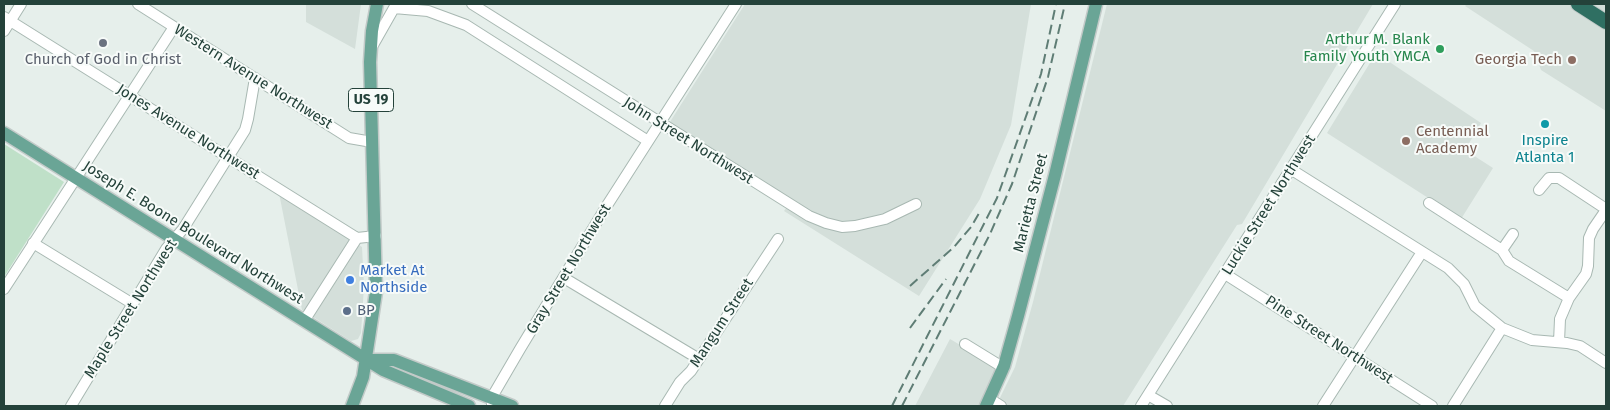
<!DOCTYPE html>
<html>
<head>
<meta charset="utf-8">
<style>
  body { margin:0 }
  #map { position:relative; width:1610px; height:410px; overflow:hidden; background:#e6efeb; font-family:"Fira Sans",sans-serif }
  canvas { display:block }
  .frame { position:absolute; inset:0; border:5px solid #24423a; pointer-events:none }
</style>
</head>
<body>
<div id="map">
<canvas width="1610" height="410"></canvas>
<div class="frame"></div>
</div>
<script>
const c = document.querySelector('canvas').getContext('2d');
c.lineJoin = 'round';
function paint(path, color) {
  c.fillStyle = color;
  c.fill(path, 'evenodd');
}
function shape(rows) {
  const path = new Path2D();
  for (const r of rows) {
    path.moveTo(r[0], r[1]);
    for (let i = 2; i < r.length; i += 2) path.lineTo(r[i], r[i + 1]);
  }
  return path;
}
function strokePath(path, color, width, dash) {
  c.strokeStyle = color;
  c.lineWidth = width;
  c.lineCap = dash ? 'butt' : 'round';
  c.setLineDash(dash || []);
  c.stroke(path);
}
function drawText(font, color, halo, rows, align = 'center') {
  c.font = font + ' "Fira Sans",sans-serif';
  c.lineWidth = 4;
  c.setLineDash([]);
  c.textBaseline = 'middle';
  c.strokeStyle = halo;
  c.fillStyle = color;
  for (const [text, x, y, turn = 0] of rows) {
    c.save();
    c.translate(x, y);
    c.rotate((+turn || 0) * Math.PI / 180);
    c.textAlign = isNaN(turn) ? turn : align;
    if (halo) c.strokeText(text, 0, 0);
    c.fillText(text, 0, 0);
    c.restore();
  }
}
paint(shape([
  [306,4,361,4,355,49,306,22],
  [745,4,1031,4,1011,125,980,199,919,296,784,211,791,201,668,125],
  [1107,4,1373,4,1242,224,1237,225,1218,255,1123,406,996,406,1015,367,1033,302],
  [1467,4,1606,4,1606,111,1541,70,1534,51,1465,6],
  [1376,53,1481,123,1465,150,1493,168,1461,219,1327,133],
  [279,193,362,247,364,286,361,333,358,339,351,341,302,310],
  [950,339,999,368,980,406,915,406]
]), '#d4dfda');
paint(shape([
  [4,144,64,182,4,277]
]), '#bfe0c8');
const minor = shape([
  [138,4,349,138,372,142],
  [472,4,809,216,826,223,842,227,855,226,885,219,916,204],
  [4,17,357,238,376,236],
  [4,31,21,4],
  [373,45,394,8,428,11,466,25,648,141],
  [1292,170,1448,268,1464,284,1475,306,1502,328,1532,340,1567,343,1580,346,1606,363],
  [1539,190,1549,178,1559,178,1606,209],
  [1429,203,1502,250,1509,261,1569,298],
  [33,243,133,304],
  [1502,250,1513,234],
  [1225,274,1432,406],
  [564,278,699,359],
  [4,289,174,27],
  [304,321,357,238],
  [1559,342,1560,319,1569,298,1586,274,1588,266,1589,238,1593,229,1606,210],
  [965,344,1004,368],
  [1148,395,1167,406],
  [990,399,1001,406],
  [71,406,166,249,183,229,245,130,248,119,255,78],
  [492,406,492,397,520,349,606,207,736,4],
  [665,406,680,382,691,371,778,239],
  [1141,406,1395,4],
  [1323,406,1422,252],
  [1453,406,1502,328]
]);
const major = shape([
  [4,133,383,370,469,406],
  [366,360,394,360,512,406],
  [352,406,363,377,376,292,370,62,372,31,377,4],
  [986,406,1004,366,1018,316,1055,175,1096,4]
]);
const highway = shape([
  [1578,4,1606,22]
]);
strokePath(minor, '#a8b8b2', 12);
strokePath(major, '#c2cac8', 15);
strokePath(highway, '#c2cac8', 16);
strokePath(minor, '#fff', 10);
strokePath(major, '#6aa596', 12);
strokePath(highway, '#2f6f62', 14);
strokePath(shape([
  [910,286,954,247,971,227,981,210],
  [910,328,946,279],
  [892,406,997,198,1041,74,1056,4],
  [902,406,990,234,1012,184,1048,77,1065,4]
]), '#5f7d75', 2, [10, 5]);
for (const [x, y, r, color] of [
  [103,43,5,"#6b7280"],
  [1440,49,5,"#2e9e5b"],
  [1572,60,5,"#8d6e63"],
  [1545,124,5,"#0f9aa8"],
  [1406,141,5,"#8d6e63"],
  [350,280,5,"#3f7fe0"],
  [347,311,5,"#5c6f8a"]
]) {
  const dot = new Path2D();
  dot.arc(x, y, r, 0, 2 * Math.PI);
  c.fillStyle = color;
  c.fill(dot);
  strokePath(dot, '#f7fbf9', 2);
}
for (const [x, y, w] of [
  [371,100,45]
]) {
  const box = new Path2D();
  box.roundRect(x - w / 2, y - 11.5, w, 23, 4);
  c.fillStyle = '#f7fbf9';
  c.fill(box);
  strokePath(box, '#24423a', 1);
}
drawText('bold 14px', '#24423a', null, [
  ["US 19",371,100]
]);
drawText('15px', '#27864d', '#f7fbf9', [
  ["Arthur M. Blank",1430,40],
  ["Family Youth YMCA",1430,57]
], 'right');
drawText('15px', '#5b616d', '#f7fbf9', [
  ["Church of God in Christ",103,60]
]);
drawText('15px', '#785e54', '#f7fbf9', [
  ["Georgia Tech",1562,60],
  ["Centennial",1416,132,"left"],
  ["Academy",1416,149,"left"]
], 'right');
drawText('15px', '#24423a', '#f7fbf9', [
  ["Western Avenue Northwest",253,77,32],
  ["Jones Avenue Northwest",188,132,32],
  ["John Street Northwest",688,141,32],
  ["Marietta Street",1031,203,-76],
  ["Luckie Street Northwest",1269,205,-58],
  ["Joseph E. Boone Boulevard Northwest",193,233,32],
  ["Gray Street Northwest",569,269,-59],
  ["Maple Street Northwest",131,309,-58],
  ["Mangum Street",722,323,-57],
  ["Pine Street Northwest",1329,340,33]
]);
drawText('15px', '#0d838f', '#f7fbf9', [
  ["Inspire",1545,141],
  ["Atlanta 1",1545,158]
]);
drawText('15px', '#366cbe', '#f7fbf9', [
  ["Market At",360,271],
  ["Northside",360,288]
], 'left');
drawText('15px', '#4e5e75', '#f7fbf9', [
  ["BP",357,311]
], 'left');
</script>
</body>
</html>
